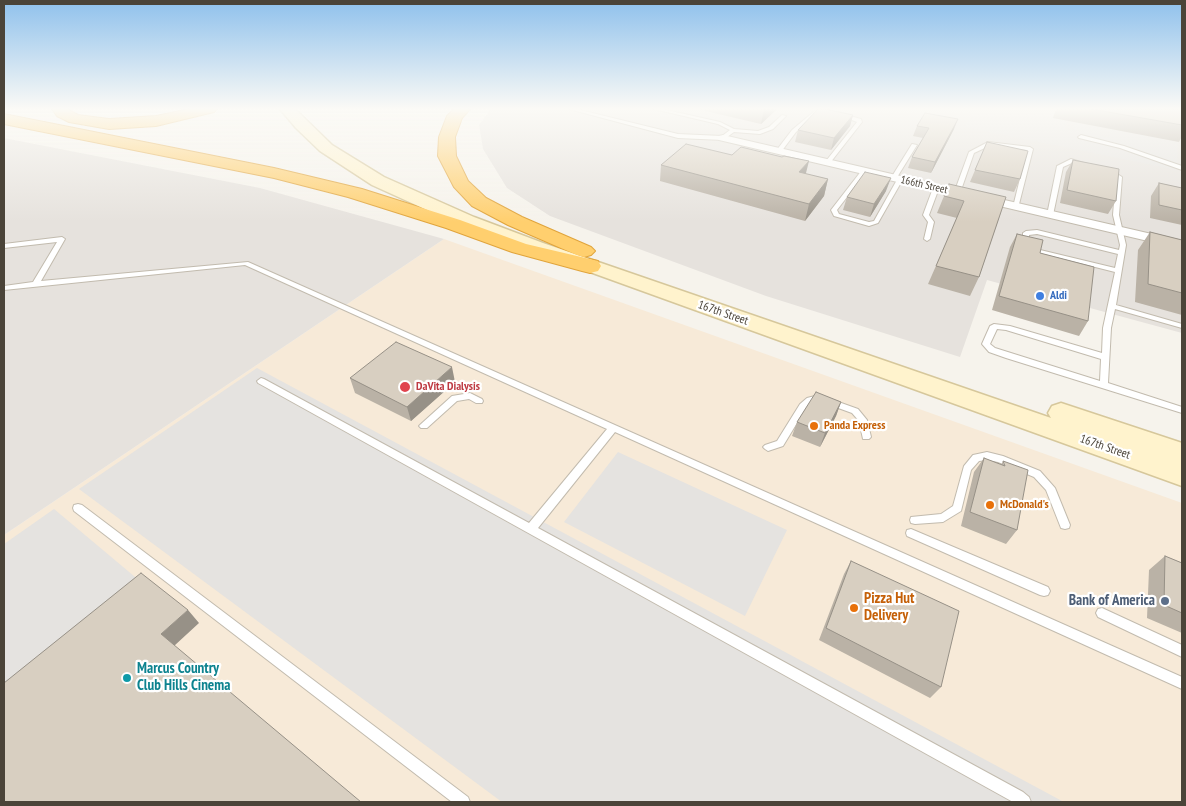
<!DOCTYPE html>
<html>
<head>
<meta charset="utf-8">
<style>
  body { margin:0 }
  #map { position:relative; width:1186px; height:806px; overflow:hidden; background:#f6f3ec; font-family:"PT Sans Narrow",sans-serif }
  canvas { display:block }
  .frame { position:absolute; inset:0; border:5px solid #4b4439; pointer-events:none }
</style>
</head>
<body>
<div id="map">
<canvas width="1186" height="806"></canvas>
<div class="frame"></div>
</div>
<script>
const c = document.querySelector('canvas').getContext('2d');
c.lineJoin = 'round';
function paint(path, color) {
  c.fillStyle = color;
  c.fill(path, 'evenodd');
}
function shape(rows) {
  const path = new Path2D();
  for (const r of rows) {
    path.moveTo(r[0], r[1]);
    for (let i = 2; i < r.length; i += 2) path.lineTo(r[i], r[i + 1]);
  }
  return path;
}
function strokePath(path, color, width, dash) {
  c.strokeStyle = color;
  c.lineWidth = width;
  c.lineCap = dash ? 'butt' : 'round';
  c.setLineDash(dash || []);
  c.stroke(path);
}
function drawText(font, color, halo, rows, align = 'center') {
  c.font = font + ' "PT Sans Narrow",sans-serif';
  c.lineWidth = 4.5;
  c.setLineDash([]);
  c.textBaseline = 'middle';
  c.strokeStyle = halo;
  c.fillStyle = color;
  for (const [text, x, y, turn = 0] of rows) {
    c.save();
    c.translate(x, y);
    c.rotate((+turn || 0) * Math.PI / 180);
    c.textAlign = isNaN(turn) ? turn : align;
    if (halo) c.strokeText(text, 0, 0);
    c.fillText(text, 0, 0);
    c.restore();
  }
}
paint(shape([
  [444,239,1182,503,1182,802,4,802,4,535]
]), '#f7ead8');
paint(shape([
  [491,109,1182,109,1182,333,987,280,960,357,766,296,550,216,507,188,483,149,479,125],
  [4,138,260,188,444,239,4,535]
]), '#e6e2dd');
paint(shape([
  [638,109,683,109,738,121,734,125,712,123,708,126,636,110],
  [974,109,1055,109,1052,118,1067,121,1065,129,1068,130,1074,130,1075,123,1101,128,1100,135,1104,137,1109,137,1110,129,1178,142,1177,170,965,127],
  [257,368,1062,801,1064,802,502,802,79,489],
  [618,452,787,530,745,616,564,522],
  [54,509,147,587,4,707,4,544]
]), '#e5e3e0');
const lane = shape([
  [569,109,576,109,678,134,722,136,730,130,718,124,654,109,662,109,720,122,734,129,758,131,769,127,782,115,786,116,773,129,760,134,734,132,723,140,678,138,569,109],
  [817,109,821,110,796,132,781,152,777,152,776,151,792,130,817,109],
  [839,113,861,119,862,122,830,163,828,164,825,162,826,161,857,122,839,115,839,113],
  [1081,135,1124,146,1182,166,1182,170,1120,148,1079,138,1078,137,1081,135],
  [988,142,1030,147,1033,149,1018,208,1013,207,1027,150,989,146,974,153,960,193,957,195,954,193,969,152,988,142],
  [912,144,917,145,896,179,892,179,891,178,912,144],
  [1071,159,1087,164,1084,166,1072,163,1063,167,1053,215,1048,216,1047,215,1057,166,1071,159],
  [1108,168,1122,177,1119,215,1126,245,1116,305,1182,324,1182,328,1115,309,1111,328,1108,383,1182,407,1182,413,1006,358,989,352,982,344,990,326,994,324,1010,326,1102,353,1103,328,1115,272,1032,251,1023,244,1023,233,1026,231,1037,230,1119,250,1120,245,1113,215,1116,178,1106,171,1105,170,1108,168],
  [1037,234,1118,254,1115,268,1036,249,1029,243,1029,235,1037,234],
  [997,329,1006,330,1101,359,1100,381,995,348,990,344,997,329],
  [862,170,867,171,837,210,839,214,869,222,874,221,898,178,903,179,878,223,869,226,834,216,831,210,862,170],
  [936,186,939,188,929,215,934,222,930,239,927,241,924,239,928,222,923,215,933,188,936,186],
  [62,237,65,239,41,281,248,262,1182,677,1182,689,615,432,538,528,1023,792,1029,797,1031,802,1013,802,258,383,257,381,261,378,264,379,529,523,607,429,245,265,4,290,4,286,33,282,57,242,4,248,4,244,62,237],
  [470,393,482,399,483,401,482,403,476,403,469,399,457,401,427,428,421,428,419,426,421,424,452,396,470,393],
  [819,395,858,409,867,420,871,437,869,439,863,439,859,421,852,413,819,401,813,402,806,408,783,446,768,451,765,449,763,447,765,445,777,441,800,404,807,398,819,395],
  [987,452,1003,456,1040,471,1055,488,1070,525,1069,528,1065,529,1061,528,1046,490,1034,477,998,462,987,460,979,461,971,470,961,511,943,522,915,524,911,523,910,520,911,517,941,514,953,506,964,466,973,455,987,452],
  [78,504,82,505,468,797,470,802,452,802,74,511,73,508,74,505,78,504],
  [911,529,1048,587,1050,591,1048,595,1044,596,1040,595,907,536,906,533,907,530,911,529],
  [1102,608,1182,645,1182,657,1098,617,1096,613,1098,609,1102,608]
]);
const street = shape([
  [723,135,1182,241,1182,249,719,140,717,138,719,136,723,135]
]);
const secondary = shape([
  [280,109,295,109,332,145,384,177,474,217,543,243,1051,418,1048,413,1052,406,1061,403,1182,443,1182,486,460,225,372,185,320,151,296,128,280,109]
]);
const highway = shape([
  [52,109,67,109,78,115,109,119,156,116,190,109,217,109,214,112,156,126,109,129,69,122,57,116,52,109],
  [454,109,470,109,462,118,455,137,456,156,468,181,486,198,522,217,591,247,595,251,591,255,584,257,577,255,508,225,472,206,454,187,438,156,439,137,447,116,454,109],
  [4,114,274,168,362,189,460,220,526,244,598,261,601,266,598,271,590,273,582,271,512,252,446,228,348,197,274,178,4,124,4,114]
]);
strokePath(lane, '#c2bbae', 2);
strokePath(street, '#c2bbae', 2);
strokePath(secondary, '#d6c79b', 3);
strokePath(highway, '#e0a43c', 2);
paint(lane, '#fff');
paint(street, '#fff');
paint(secondary, '#fff3cd');
paint(highway, '#ffcf6e');
paint(shape([
  [697,109,777,109,761,124],
  [1056,109,1182,109,1182,136,1179,142,1053,118],
  [853,115,850,126,831,150,795,142,798,130],
  [917,126,954,129,931,173,908,168,912,157,923,138,913,136],
  [987,142,1020,179,1014,192,970,182],
  [1073,160,1116,201,1108,214,1060,203,1066,172],
  [661,165,806,174,828,179,824,196,805,221,660,181],
  [1159,183,1182,188,1182,225,1150,218,1151,196],
  [886,191,870,217,843,210,847,197],
  [944,196,1006,197,979,277,970,296,928,284,957,218,937,213],
  [1150,232,1182,240,1182,315,1135,302,1138,250],
  [1017,234,1040,253,1088,321,1079,336,992,310,1010,247],
  [350,378,455,382,411,421,355,393],
  [841,402,836,416,820,447,792,436,797,422],
  [984,458,1001,465,1003,461,1017,530,1006,544,961,526,974,472],
  [1165,556,1182,563,1182,633,1147,618,1149,570],
  [851,561,941,687,930,698,819,640,844,574]
]), '#bab2a6');
paint(shape([
  [764,109,777,109,761,124],
  [853,115,850,126,831,150,834,138],
  [958,119,954,129,931,173,935,162],
  [809,161,805,177,799,172],
  [891,178,886,191,870,217,874,204],
  [828,179,824,196,805,221,809,204],
  [452,367,455,382,411,421,407,407],
  [841,402,836,416,820,447,825,433],
  [188,610,199,623,174,646,161,634]
]), '#979187');
const building = shape([
  [818,109,825,109,853,115,834,138,798,130,818,109],
  [1091,109,1182,109,1182,125,1091,109],
  [925,113,958,119,935,162,912,157,929,128,917,126,925,113],
  [987,142,1028,151,1020,179,975,170,987,142],
  [686,144,732,155,741,147,782,157,784,156,809,161,799,172,828,179,809,204,661,165,686,144],
  [1073,160,1119,169,1116,201,1067,190,1073,160],
  [865,172,891,178,874,204,847,197,865,172],
  [1159,183,1182,188,1182,210,1159,205,1159,183],
  [949,184,1006,197,979,277,936,266,964,201,944,196,949,184],
  [1150,232,1182,240,1182,293,1148,284,1150,232],
  [1017,234,1043,240,1040,253,1094,267,1088,321,999,296,1017,234],
  [396,342,452,367,407,407,350,378,396,342],
  [816,392,841,402,825,433,797,422,816,392],
  [984,458,1005,466,1003,461,1028,470,1017,530,970,512,984,458],
  [1165,556,1182,563,1182,613,1164,605,1165,556],
  [851,561,959,611,941,687,826,628,851,561],
  [141,573,188,610,161,634,361,802,4,802,4,683,141,573]
]);
paint(building, '#d8cfc1');
strokePath(building, '#979187', 1);
const sky = c.createLinearGradient(0, 0, 0, 222);
sky.addColorStop(0, '#8fc1ec');
sky.addColorStop(0.49, '#fbfaf6');
sky.addColorStop(1, '#fbfaf600');
c.fillStyle = sky;
c.fillRect(0, 0, 1186, 222);
for (const [x, y, r, color] of [
  [1040,296,5,"#3f7fe0"],
  [405,387,6,"#e0444e"],
  [814,426,5,"#e8710a"],
  [990,505,5,"#e8710a"],
  [1165,601,5,"#5c6f8a"],
  [854,608,5,"#e8710a"],
  [127,678,5,"#0f9aa8"]
]) {
  const dot = new Path2D();
  dot.arc(x, y, r, 0, 2 * Math.PI);
  c.fillStyle = color;
  c.fill(dot);
  strokePath(dot, '#fff', 2);
}
drawText('11px', '#4b4439', '#fff', [
  ["166th Street",924,185,13]
]);
drawText('bold 12px', '#366cbe', '#fff', [
  ["Aldi",1050,296]
], 'left');
drawText('12px', '#4b4439', '#fff', [
  ["167th Street",723,313,19],
  ["167th Street",1105,447,19]
]);
drawText('bold 12px', '#be3a42', '#fff', [
  ["DaVita Dialysis",416,387]
], 'left');
drawText('bold 12px', '#c56008', '#fff', [
  ["Panda Express",824,426],
  ["McDonald's",1000,505]
], 'left');
drawText('bold 15px', '#c56008', '#fff', [
  ["Pizza Hut",864,599],
  ["Delivery",864,616]
], 'left');
drawText('bold 15px', '#4e5e75', '#fff', [
  ["Bank of America",1155,601]
], 'right');
drawText('bold 15px', '#0d838f', '#fff', [
  ["Marcus Country",137,669],
  ["Club Hills Cinema",137,686]
], 'left');
</script>
</body>
</html>
